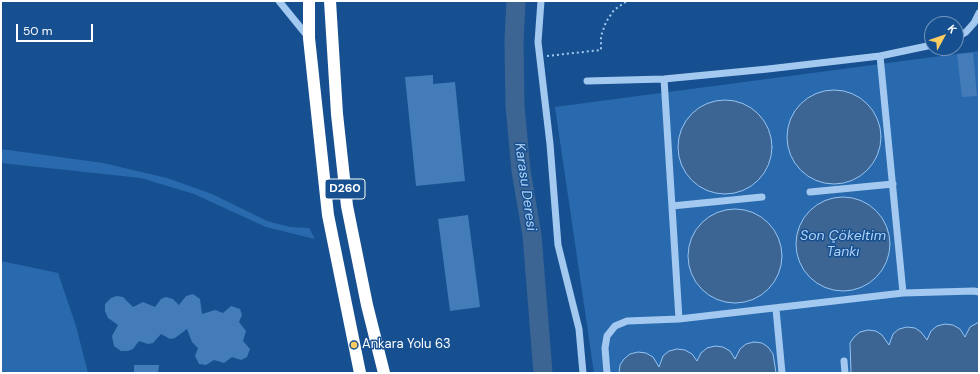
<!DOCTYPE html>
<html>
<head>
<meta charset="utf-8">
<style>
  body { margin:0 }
  #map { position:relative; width:980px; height:374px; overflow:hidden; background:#175090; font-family:"DM Sans",sans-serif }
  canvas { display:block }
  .frame { position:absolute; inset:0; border:2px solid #fff; pointer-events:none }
  .north { position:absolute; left:924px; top:16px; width:40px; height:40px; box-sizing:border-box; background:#175090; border:1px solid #7496bc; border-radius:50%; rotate:50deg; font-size:11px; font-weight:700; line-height:16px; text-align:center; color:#fff }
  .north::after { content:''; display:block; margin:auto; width:14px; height:18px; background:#ffcc62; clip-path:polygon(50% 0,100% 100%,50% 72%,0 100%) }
  .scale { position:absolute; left:16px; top:24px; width:77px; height:18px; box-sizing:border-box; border:2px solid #fff; border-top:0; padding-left:5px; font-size:12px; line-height:14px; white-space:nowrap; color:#fff; -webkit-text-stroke:3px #175090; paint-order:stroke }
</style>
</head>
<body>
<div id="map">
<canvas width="980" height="374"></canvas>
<div class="frame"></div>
<div class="north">K</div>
<div class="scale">50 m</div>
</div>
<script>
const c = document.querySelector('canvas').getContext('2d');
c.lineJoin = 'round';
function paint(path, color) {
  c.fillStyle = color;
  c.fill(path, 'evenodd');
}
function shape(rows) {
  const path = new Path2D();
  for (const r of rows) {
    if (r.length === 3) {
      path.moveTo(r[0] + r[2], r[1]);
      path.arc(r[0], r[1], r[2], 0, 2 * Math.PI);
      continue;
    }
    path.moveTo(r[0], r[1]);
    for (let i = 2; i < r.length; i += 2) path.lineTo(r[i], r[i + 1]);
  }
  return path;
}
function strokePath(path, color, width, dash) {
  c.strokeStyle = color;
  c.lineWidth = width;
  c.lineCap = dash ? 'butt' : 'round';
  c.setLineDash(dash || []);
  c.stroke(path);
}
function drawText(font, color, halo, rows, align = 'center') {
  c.font = font + ' "DM Sans",sans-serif';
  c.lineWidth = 3;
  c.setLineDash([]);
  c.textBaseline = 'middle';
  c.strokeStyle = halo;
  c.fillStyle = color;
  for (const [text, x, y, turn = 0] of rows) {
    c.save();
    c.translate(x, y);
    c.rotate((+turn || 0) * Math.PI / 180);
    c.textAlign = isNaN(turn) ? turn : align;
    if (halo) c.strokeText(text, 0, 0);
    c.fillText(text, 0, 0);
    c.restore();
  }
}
paint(shape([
  [979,51,979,373,594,373,555,107],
  [1,149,103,163,167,178,212,194,267,221,290,227,309,228,315,239,266,227,194,194,141,178,1,163],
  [1,261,58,273,76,326,88,373,1,373]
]), '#296aae');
const water = shape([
  [834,137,47],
  [725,147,47],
  [843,244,47],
  [735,256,47],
  [979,322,979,373,851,373,850,343,854,337,860,332,868,330,876,331,882,335,889,345,893,334,899,329,907,327,915,328,921,332,927,340,931,331,937,326,945,324,953,325,960,329,965,337,970,327,979,322],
  [754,342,762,343,768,347,773,354,776,373,619,373,620,365,624,359,630,354,638,352,646,353,653,357,659,367,663,356,669,351,677,349,685,350,692,354,697,361,701,353,707,348,715,346,723,347,730,351,735,359,740,349,746,344,754,342]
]);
paint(water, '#3c6594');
strokePath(water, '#96c4f2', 1);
strokePath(shape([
  [516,1,514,41,515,106,521,171,532,235,543,373]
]), '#3c6594', 19);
paint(shape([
  [973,53,977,96,962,97,957,54],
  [433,75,433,84,455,82,465,181,416,186,405,77],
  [468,215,480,307,450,311,438,219],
  [193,294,200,299,202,314,215,310,223,313,231,306,240,309,242,315,239,322,246,331,243,341,250,349,247,357,241,360,232,357,224,363,214,360,206,365,199,364,195,356,198,348,192,342,187,329,175,338,170,339,161,334,153,343,148,344,139,341,133,349,128,351,121,351,114,346,112,336,118,325,108,318,105,311,105,304,111,298,117,296,123,297,133,307,143,302,155,307,161,299,166,297,173,299,179,305,186,296],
  [134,365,159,365,158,373,134,373]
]), '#447cb9');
strokePath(shape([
  [547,56,601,50,601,36,606,22,614,10,627,1]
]), '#a3c9f0', 2, [2, 3]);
strokePath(shape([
  [279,1,309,38],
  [541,1,538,42,550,144,558,245,579,329,583,373],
  [956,38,966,32,974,23,979,13],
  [880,56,903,293],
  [664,79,679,319],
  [587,81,664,79,768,69,880,56,932,45],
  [810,192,893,184],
  [672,206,762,197],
  [776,309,782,373],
  [844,361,845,373],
  [607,373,605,348,607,336,615,326,627,321,679,319,903,293,974,291,979,292]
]), '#a3c9f0', 7);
strokePath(shape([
  [309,1,309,38,328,215,360,373],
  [330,1,337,114,347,206,367,305,384,373]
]), '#fff', 12);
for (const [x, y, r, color] of [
  [354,345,4,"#ffcc62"]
]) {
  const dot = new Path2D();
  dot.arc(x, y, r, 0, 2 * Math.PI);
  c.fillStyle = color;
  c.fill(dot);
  strokePath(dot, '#175090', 1.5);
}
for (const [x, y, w] of [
  [345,189,40]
]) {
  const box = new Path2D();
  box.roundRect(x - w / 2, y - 10, w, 20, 3);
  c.fillStyle = '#175090';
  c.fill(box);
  strokePath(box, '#fff', 1);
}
drawText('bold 12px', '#fff', null, [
  ["D260",345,189]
]);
drawText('13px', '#fff', '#175090', [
  ["Ankara Yolu 63",362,345]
], 'left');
drawText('italic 14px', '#afd2f7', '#175090', [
  ["Karasu Deresi",525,187,82],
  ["Son Çökeltim",843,236],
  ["Tankı",843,252]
]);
</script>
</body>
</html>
